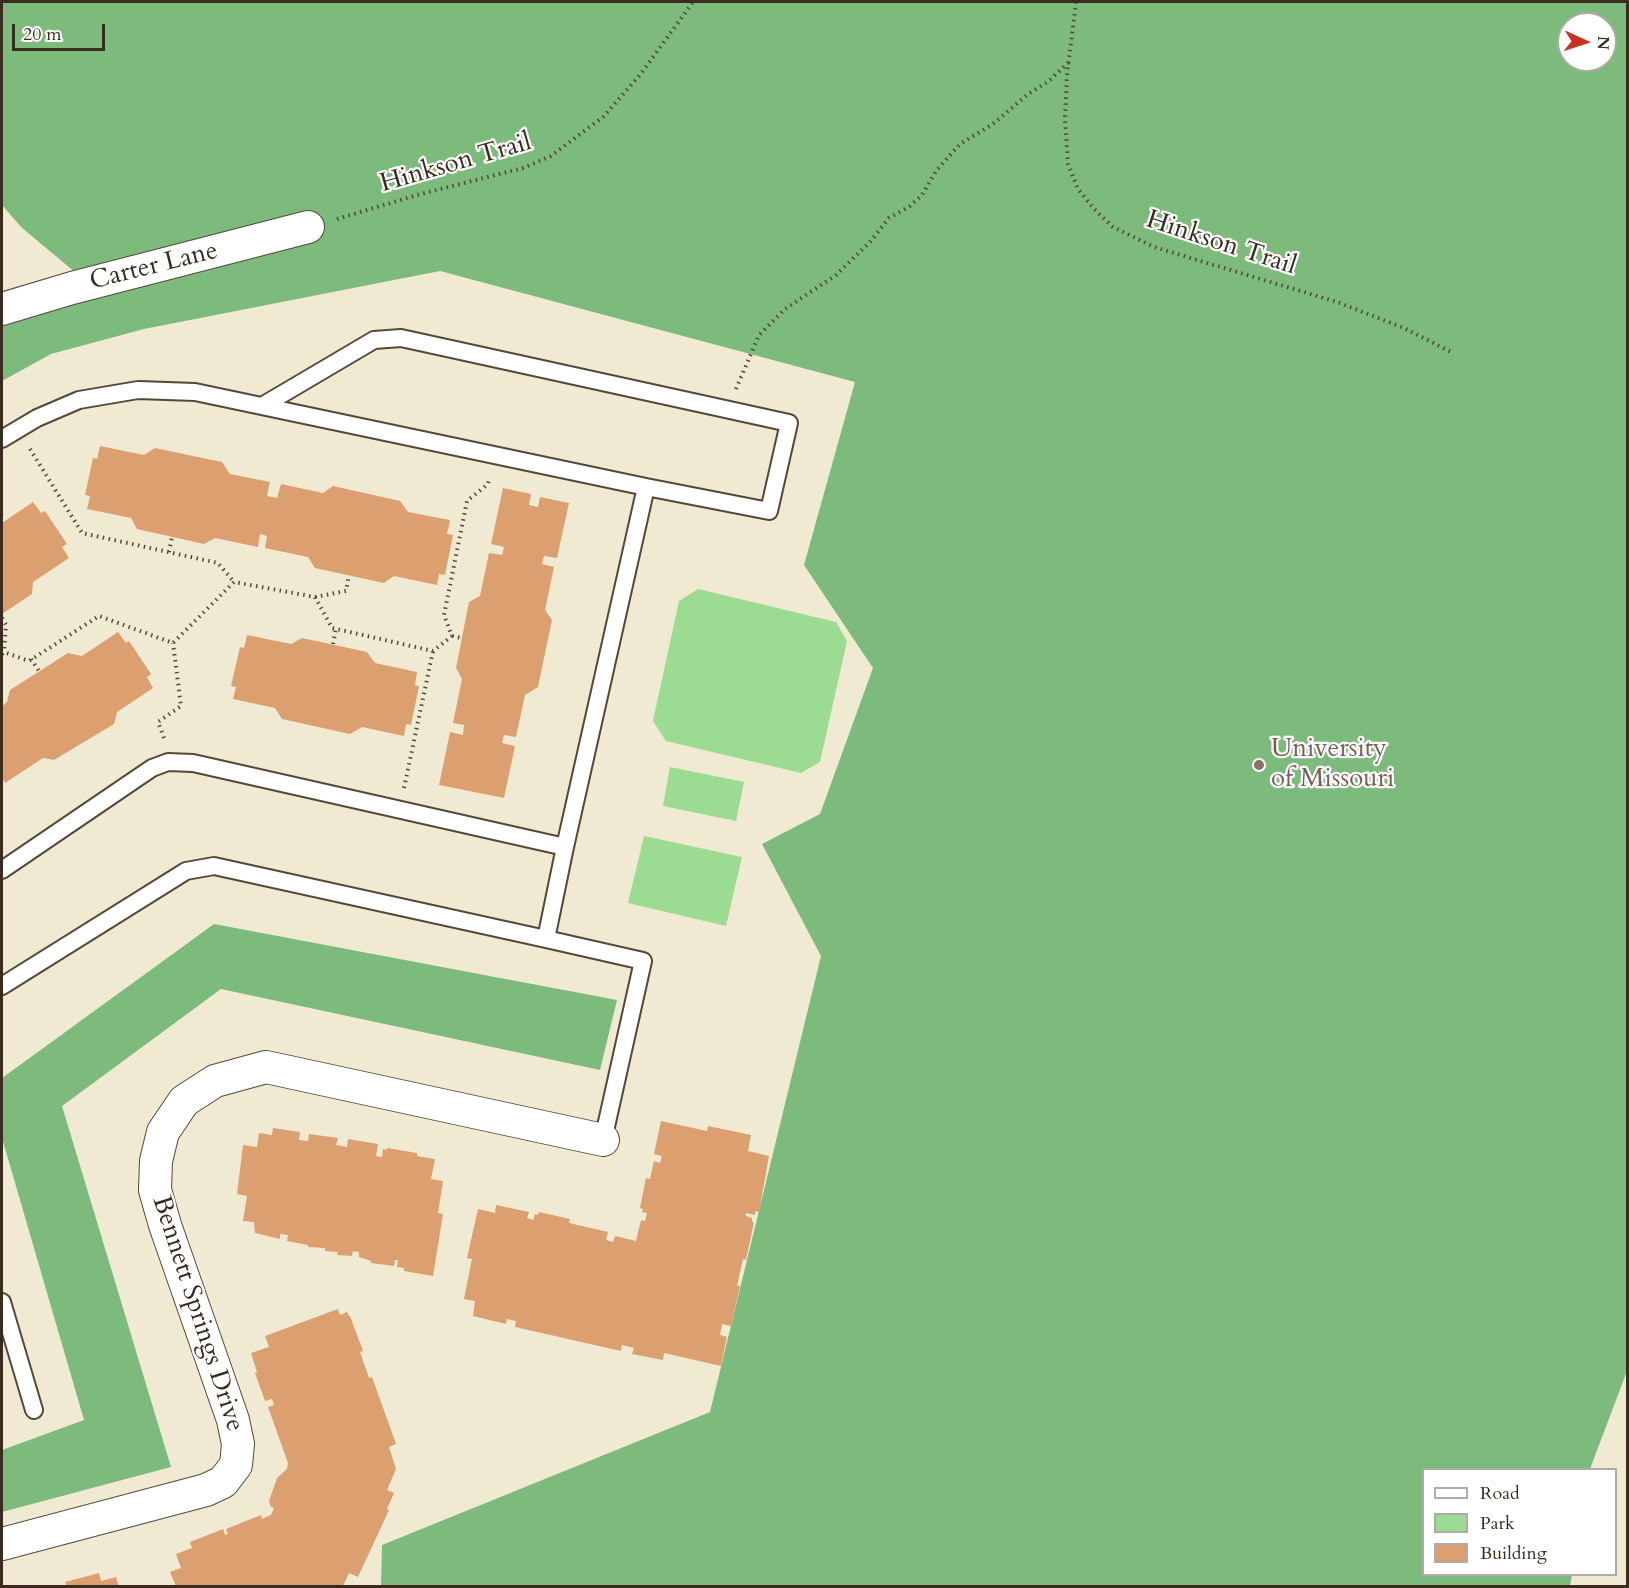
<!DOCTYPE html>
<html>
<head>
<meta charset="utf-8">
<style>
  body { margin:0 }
  #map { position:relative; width:1629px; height:1588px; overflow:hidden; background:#f1ead3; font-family:Cardo,serif }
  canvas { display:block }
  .frame { position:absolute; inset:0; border:3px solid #3b2a1e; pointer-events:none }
  .legend { position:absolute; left:1422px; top:1468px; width:195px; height:108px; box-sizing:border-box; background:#fff; border:2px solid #b1aaa5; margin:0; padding:8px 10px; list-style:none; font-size:18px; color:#3b2a1e }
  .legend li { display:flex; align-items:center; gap:12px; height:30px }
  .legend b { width:30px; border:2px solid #b1aaa5 }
  .north { position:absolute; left:1557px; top:12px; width:60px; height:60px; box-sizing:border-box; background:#fff; border:2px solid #b1aaa5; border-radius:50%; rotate:93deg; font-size:16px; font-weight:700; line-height:24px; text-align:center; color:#3b2a1e }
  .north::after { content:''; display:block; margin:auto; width:21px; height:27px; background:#c8321e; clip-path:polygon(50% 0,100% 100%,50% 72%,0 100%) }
  .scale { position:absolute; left:12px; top:24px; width:93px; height:27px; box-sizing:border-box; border:3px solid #3b2a1e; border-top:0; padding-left:8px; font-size:18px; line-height:21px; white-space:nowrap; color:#3b2a1e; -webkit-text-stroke:4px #fff; paint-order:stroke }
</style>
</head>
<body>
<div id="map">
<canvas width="1629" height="1588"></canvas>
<div class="frame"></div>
<ul class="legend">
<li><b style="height:8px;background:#fff"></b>Road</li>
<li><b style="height:16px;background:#9bdb92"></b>Park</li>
<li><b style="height:16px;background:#db9f70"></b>Building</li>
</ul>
<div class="north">N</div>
<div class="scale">20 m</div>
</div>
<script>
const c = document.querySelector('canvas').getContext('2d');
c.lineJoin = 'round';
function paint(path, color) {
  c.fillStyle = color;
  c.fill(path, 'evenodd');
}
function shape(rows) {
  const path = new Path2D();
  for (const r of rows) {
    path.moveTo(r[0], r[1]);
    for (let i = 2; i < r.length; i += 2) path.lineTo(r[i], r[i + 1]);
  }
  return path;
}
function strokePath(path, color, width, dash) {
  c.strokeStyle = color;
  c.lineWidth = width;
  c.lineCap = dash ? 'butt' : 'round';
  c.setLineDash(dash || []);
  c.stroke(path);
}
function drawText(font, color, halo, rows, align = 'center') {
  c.font = font + ' Cardo,serif';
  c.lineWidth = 4.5;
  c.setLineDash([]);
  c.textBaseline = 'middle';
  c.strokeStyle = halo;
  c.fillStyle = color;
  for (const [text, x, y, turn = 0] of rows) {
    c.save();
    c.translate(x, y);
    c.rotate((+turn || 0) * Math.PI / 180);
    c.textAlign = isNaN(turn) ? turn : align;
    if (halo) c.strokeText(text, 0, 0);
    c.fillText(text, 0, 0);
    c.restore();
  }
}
paint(shape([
  [698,589,836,622,847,641,820,762,801,773,666,741,653,721,679,601],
  [670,767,744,782,736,821,663,806],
  [644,836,742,857,726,926,628,903]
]), '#9bdb92');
paint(shape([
  [2,2,1627,2,1627,1371,1590,1469,1424,1470,1424,1574,1572,1575,1570,1586,381,1586,382,1545,710,1412,821,956,762,844,820,814,873,668,804,565,855,382,440,271,144,329,51,354,2,381,2,322,94,288,21,227,2,205],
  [1569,24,1605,24,1605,60,1569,60],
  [214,924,617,1000,600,1070,221,989,62,1106,171,1467,2,1512,2,1450,84,1420,2,1138,2,1078]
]), '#7cbb7c');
paint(shape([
  [100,446,144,455,155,448,222,462,230,474,270,482,267,496,277,498,281,484,323,493,333,486,400,501,408,512,450,520,447,534,453,535,445,575,439,574,437,585,394,576,384,583,315,568,308,557,265,548,267,536,260,534,258,547,215,538,204,544,137,529,131,518,87,509,90,496,85,495,93,458,97,459],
  [503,488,531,494,529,505,538,507,540,497,569,503,557,558,544,556,542,564,554,567,545,610,552,620,538,687,525,695,516,737,504,735,502,743,515,746,504,798,439,785,450,732,463,735,464,725,453,723,462,679,456,668,469,602,480,596,489,553,502,555,504,547,491,544],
  [33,502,41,513,45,511,67,544,62,547,69,558,33,582,32,594,2,614,2,523],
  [118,632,126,643,129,641,151,674,147,677,153,688,117,712,114,724,54,760,43,758,5,783,2,777,2,706,7,702,10,690,68,653,82,656],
  [247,635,291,644,302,638,367,652,375,663,417,672,415,685,419,686,411,725,406,724,404,736,362,727,350,734,282,719,275,708,233,699,236,687,231,686,240,647,244,648],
  [661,1121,707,1131,708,1126,751,1135,748,1151,769,1156,759,1212,755,1211,755,1215,746,1213,746,1216,752,1218,752,1222,754,1222,746,1260,743,1259,737,1286,740,1286,731,1326,722,1324,720,1335,727,1337,721,1366,664,1353,663,1360,632,1354,634,1348,622,1345,621,1351,515,1327,516,1321,507,1319,506,1324,473,1316,475,1301,464,1299,472,1259,467,1258,478,1209,495,1213,496,1205,529,1212,527,1218,533,1220,535,1214,538,1215,539,1212,570,1219,569,1223,608,1232,606,1240,613,1242,615,1236,636,1241,641,1220,645,1221,647,1213,642,1212,643,1209,640,1208,646,1178,650,1179,654,1161,660,1163,662,1156,654,1154],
  [273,1128,300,1132,299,1140,308,1141,309,1134,338,1138,336,1145,347,1147,348,1139,378,1144,376,1156,382,1157,383,1149,387,1150,387,1148,417,1153,417,1156,435,1159,431,1179,443,1181,438,1213,443,1214,433,1276,404,1271,404,1268,397,1267,398,1260,395,1260,394,1266,371,1263,371,1261,359,1257,359,1252,353,1251,352,1256,337,1255,338,1252,325,1251,325,1248,308,1247,308,1245,287,1241,288,1235,280,1234,280,1239,255,1233,254,1222,243,1221,247,1196,237,1194,243,1145,257,1147,259,1133,272,1135],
  [338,1309,340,1315,347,1312,349,1316,350,1316,363,1351,360,1352,369,1378,372,1377,396,1444,389,1447,396,1469,387,1490,394,1493,387,1509,389,1510,358,1577,349,1573,343,1586,176,1586,170,1572,181,1568,176,1554,192,1548,190,1542,223,1529,225,1535,228,1534,226,1529,261,1515,262,1519,271,1515,274,1508,271,1507,269,1501,277,1478,287,1469,288,1463,268,1407,274,1405,272,1399,265,1401,255,1373,257,1372,251,1353,269,1347,265,1336],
  [99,1573,101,1581,116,1577,119,1586,67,1586,65,1582]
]), '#db9f70');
const lane = shape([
  [262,406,374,340,401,338,789,423,769,511,646,487],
  [2,439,37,418,79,400,138,390,195,392,646,487,565,847,193,763,168,762,152,768,2,870],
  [546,939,643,961,603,1140],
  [2,986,186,871,214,866,546,939,565,847],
  [2,1302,34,1410]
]);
const street = shape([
  [2,309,72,288,308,227],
  [2,1544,206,1490,223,1482,236,1465,238,1444,233,1420,165,1225,155,1190,156,1161,163,1132,184,1101,215,1081,266,1067,603,1140]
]);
strokePath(lane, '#564739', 20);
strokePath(street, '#564739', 34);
strokePath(shape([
  [1076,2,1067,75,1065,119,1068,164,1078,189,1094,209,1113,227,1154,247,1337,302,1404,328,1451,352],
  [337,219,417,195,523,168,551,156,603,117,640,75,693,2],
  [736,389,759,335,785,309,836,275,870,242,889,218,910,206,922,195,936,171,960,144,993,124,1028,94,1049,81,1069,62],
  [30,449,82,533,218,563,234,582],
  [169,552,172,537],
  [315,597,346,591,349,575],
  [2,618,6,625,4,652],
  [452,636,462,638],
  [333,644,336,628],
  [2,654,4,652,29,661,99,616,173,643,234,582,315,597,332,628,433,651,452,636,444,615,467,501,488,484,489,479],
  [31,659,39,671],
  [164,738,158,722,181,706,173,643],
  [404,788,433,651]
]), '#564739', 4, [1.5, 4.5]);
strokePath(lane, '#fff', 16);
strokePath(street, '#fff', 32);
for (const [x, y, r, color] of [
  [1259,765,6,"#8d6e63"]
]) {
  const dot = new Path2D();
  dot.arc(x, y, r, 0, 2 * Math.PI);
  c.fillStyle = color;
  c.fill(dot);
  strokePath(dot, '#fff', 2);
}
drawText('26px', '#3b2a1e', '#fff', [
  ["Hinkson Trail",456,164,-16],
  ["Hinkson Trail",1221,244,18],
  ["Carter Lane",154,267,-14],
  ["Bennett Springs Drive",197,1314,72]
]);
drawText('26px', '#785e54', '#fff', [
  ["University",1271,750],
  ["of Missouri",1271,780]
], 'left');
</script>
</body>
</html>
